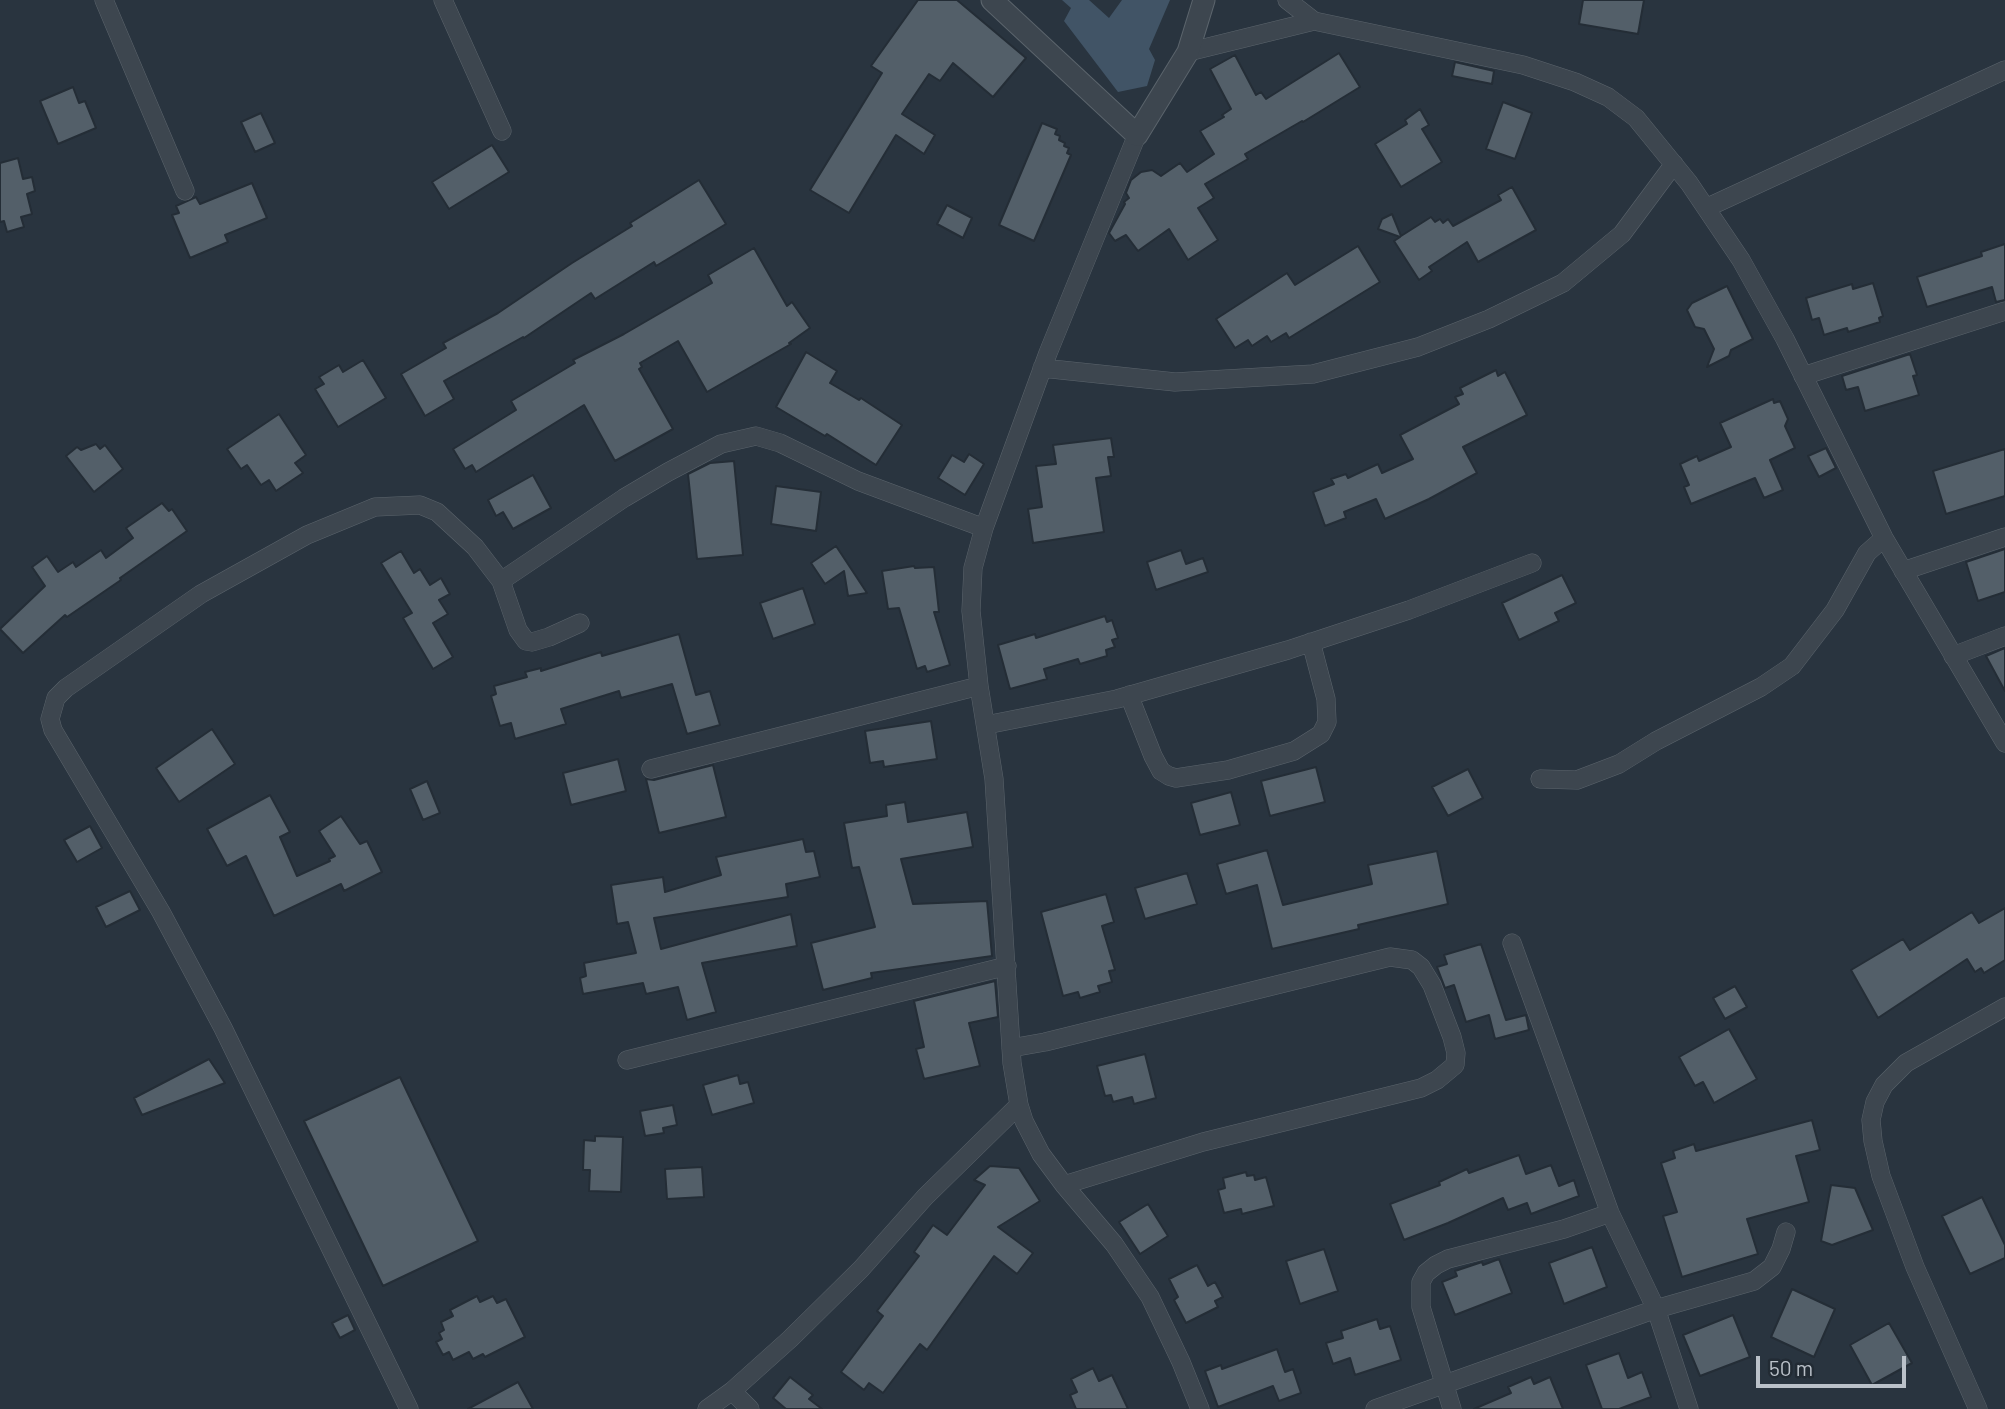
<!DOCTYPE html>
<html>
<head>
<meta charset="utf-8">
<style>
  body { margin:0 }
  #map { position:relative; width:2005px; height:1409px; overflow:hidden; background:#29343f; font-family:Barlow,sans-serif }
  canvas { display:block }
  .scale { position:absolute; left:1756px; top:1356px; width:150px; height:32px; box-sizing:border-box; border:4px solid #bac1c9; border-top:0; padding-left:9px; font-size:21px; line-height:24px; white-space:nowrap; color:#bac1c9; -webkit-text-stroke:5px #222b34; paint-order:stroke }
</style>
</head>
<body>
<div id="map">
<canvas width="2005" height="1409"></canvas>
<div class="scale">50 m</div>
</div>
<script>
const c = document.querySelector('canvas').getContext('2d');
c.lineJoin = 'round';
function paint(path, color) {
  c.fillStyle = color;
  c.fill(path, 'evenodd');
}
function shape(rows) {
  const path = new Path2D();
  for (const r of rows) {
    path.moveTo(r[0], r[1]);
    for (let i = 2; i < r.length; i += 2) path.lineTo(r[i], r[i + 1]);
  }
  return path;
}
function strokePath(path, color, width, dash) {
  c.strokeStyle = color;
  c.lineWidth = width;
  c.lineCap = dash ? 'butt' : 'round';
  c.setLineDash(dash || []);
  c.stroke(path);
}
paint(shape([
  [1062,0,1089,0,1109,18,1122,0,1170,0,1149,49,1155,60,1147,86,1118,92,1064,21,1071,8]
]), '#415466');
const building = shape([
  [918,0,957,0,1026,58,993,97,953,63,940,81,929,74,902,114,935,135,924,154,896,135,849,213,810,190,882,73,871,66,918,0],
  [1583,0,1644,0,1638,34,1579,24,1583,0],
  [1339,53,1360,87,1303,122,1302,121,1245,154,1248,159,1205,184,1214,198,1198,208,1218,240,1188,260,1169,229,1138,251,1126,235,1115,241,1109,233,1125,204,1124,202,1129,198,1126,193,1131,180,1141,172,1152,170,1161,176,1180,163,1187,172,1214,154,1200,131,1224,117,1222,115,1231,109,1210,69,1235,55,1256,95,1261,92,1266,99,1339,53],
  [1455,62,1494,71,1492,84,1452,76,1455,62],
  [73,87,79,103,85,101,96,128,58,144,40,101,73,87],
  [1503,102,1532,113,1515,159,1486,149,1503,102],
  [1420,109,1429,125,1422,129,1442,162,1401,187,1375,144,1407,124,1405,120,1420,109],
  [261,113,275,143,255,152,241,122,261,113],
  [1042,123,1057,129,1055,134,1060,136,1059,140,1065,143,1064,146,1069,148,1067,153,1071,155,1034,241,999,225,1042,123],
  [492,145,509,172,449,209,432,182,492,145],
  [18,158,23,179,32,177,35,191,27,194,32,214,21,217,24,227,7,232,4,221,0,222,0,163,18,158],
  [699,180,726,224,656,266,654,262,595,299,591,293,524,338,523,337,444,381,454,399,425,416,401,374,446,348,443,343,498,313,572,263,632,226,630,223,699,180],
  [252,183,267,218,225,235,228,242,190,258,172,215,179,213,176,206,196,197,200,204,252,183],
  [1512,187,1536,230,1478,262,1467,242,1429,267,1432,271,1419,280,1394,241,1400,237,1378,229,1382,219,1392,214,1401,236,1431,217,1435,222,1440,219,1443,223,1448,219,1453,226,1501,200,1498,195,1512,187],
  [947,205,972,218,963,238,937,224,947,205],
  [2005,244,2005,300,1996,302,1992,287,1927,307,1917,277,1982,256,1981,252,2005,244],
  [1358,246,1380,282,1289,338,1286,333,1271,342,1267,336,1252,346,1248,340,1235,348,1216,319,1287,273,1295,285,1358,246],
  [754,248,787,306,792,302,810,328,789,343,791,344,707,392,678,341,640,363,642,367,639,369,673,429,615,461,584,405,476,472,472,465,465,469,453,449,516,410,511,401,575,363,573,360,624,334,712,283,708,275,754,248],
  [1873,283,1883,316,1879,318,1880,322,1848,332,1847,328,1824,335,1819,318,1812,320,1806,298,1852,284,1853,289,1873,283],
  [1727,286,1753,339,1731,350,1729,356,1707,367,1714,349,1704,329,1695,327,1687,310,1692,303,1727,286],
  [806,352,837,371,830,383,859,400,861,398,902,425,876,465,827,434,825,436,776,407,806,352],
  [1910,354,1917,375,1913,376,1919,395,1865,411,1858,387,1846,390,1842,376,1910,354],
  [363,360,386,398,338,427,315,389,324,384,319,377,339,365,343,372,363,360],
  [1496,370,1498,376,1505,372,1527,415,1463,447,1477,473,1429,499,1385,519,1376,499,1344,512,1346,518,1325,526,1313,492,1334,484,1331,479,1346,474,1348,478,1378,464,1382,473,1413,459,1400,435,1459,404,1455,397,1463,394,1460,388,1496,370],
  [1773,399,1774,403,1780,401,1788,419,1785,426,1795,448,1770,460,1783,490,1764,498,1755,478,1691,504,1684,487,1689,485,1680,464,1697,456,1699,461,1731,447,1720,423,1773,399],
  [279,414,306,455,295,463,303,473,276,491,269,480,261,485,247,465,241,469,227,449,279,414],
  [1111,438,1114,457,1108,457,1111,476,1096,478,1104,532,1033,543,1028,509,1042,507,1036,466,1056,464,1053,445,1111,438],
  [96,444,100,449,105,445,123,469,94,492,66,456,77,447,81,450,96,444],
  [1826,448,1836,468,1819,477,1808,456,1826,448],
  [2005,449,2005,496,1946,514,1933,471,2005,449],
  [969,454,984,464,965,495,938,478,952,455,964,462,969,454],
  [734,461,743,555,697,559,688,474,710,463,734,461],
  [533,475,551,508,513,529,503,512,496,516,488,500,533,475],
  [776,486,821,492,816,531,771,524,776,486],
  [162,503,169,511,172,509,187,531,120,578,121,580,67,617,65,615,23,653,0,629,45,586,32,567,47,556,58,572,73,562,76,567,101,550,106,558,133,538,126,528,162,503],
  [836,546,842,555,867,593,848,596,844,571,825,584,811,563,836,546],
  [2005,549,2005,592,1978,601,1966,562,2005,549],
  [1181,550,1186,564,1203,558,1208,572,1156,590,1147,562,1181,550],
  [401,551,414,573,420,569,430,585,441,578,450,594,439,600,448,614,433,623,453,657,433,669,403,618,412,613,381,563,401,551],
  [914,566,915,568,934,567,939,612,934,612,950,665,927,672,925,666,917,669,899,608,888,609,882,571,914,566],
  [1562,575,1576,603,1555,613,1559,621,1519,640,1502,603,1562,575],
  [803,588,815,624,773,639,760,603,803,588],
  [1105,616,1107,622,1112,620,1118,638,1112,640,1115,647,1106,650,1107,656,1080,664,1078,659,1044,669,1047,679,1010,689,998,645,1035,634,1036,638,1105,616],
  [679,634,696,695,710,691,720,725,687,734,672,684,621,698,619,691,561,709,566,724,515,739,511,723,500,726,491,696,496,694,494,686,527,677,525,672,541,668,541,671,601,652,602,656,679,634],
  [2005,648,2005,691,1986,656,2005,648],
  [931,721,937,759,884,767,883,761,870,763,865,731,931,721],
  [212,729,235,764,179,802,156,768,212,729],
  [618,759,626,791,571,805,563,773,618,759],
  [713,765,726,817,659,833,646,779,654,780,713,765],
  [1316,767,1325,802,1270,816,1261,781,1316,767],
  [1468,769,1483,798,1448,816,1432,787,1468,769],
  [427,781,440,813,423,820,410,789,427,781],
  [1231,792,1240,825,1200,835,1191,803,1231,792],
  [270,795,290,832,280,837,297,876,330,861,329,859,335,856,319,831,341,816,360,844,367,841,382,872,344,891,341,884,274,916,246,856,227,866,207,829,270,795],
  [905,802,908,822,967,812,973,847,901,859,913,904,987,901,992,956,871,973,872,978,823,990,811,943,875,927,859,867,852,868,844,823,887,816,886,805,905,802],
  [90,826,102,848,77,862,64,840,90,826],
  [803,839,806,852,814,851,820,877,786,884,788,897,654,918,661,949,791,914,797,946,702,963,716,1012,687,1020,678,987,646,994,643,983,583,994,580,978,586,976,584,963,636,953,628,922,617,924,611,885,663,877,665,892,721,875,716,857,803,839],
  [1267,850,1283,905,1372,884,1368,865,1437,851,1448,904,1358,925,1359,929,1272,949,1257,885,1226,894,1217,864,1267,850],
  [1187,873,1197,904,1145,919,1135,888,1187,873],
  [130,891,140,910,106,927,96,907,130,891],
  [1106,894,1114,922,1102,926,1115,970,1109,971,1112,982,1098,986,1100,992,1080,998,1078,992,1063,996,1041,912,1106,894],
  [2005,908,2005,960,1984,973,1981,968,1975,972,1967,959,1878,1018,1851,970,1903,939,1910,950,1972,912,1979,923,2005,908],
  [1481,944,1506,1020,1526,1015,1529,1030,1495,1039,1489,1015,1466,1022,1454,985,1445,988,1437,967,1447,964,1444,955,1481,944],
  [995,981,998,1017,969,1023,980,1066,924,1079,916,1049,924,1047,914,1001,995,981],
  [1735,986,1747,1007,1725,1019,1713,998,1735,986],
  [1729,1029,1757,1079,1714,1103,1703,1082,1695,1086,1679,1057,1729,1029],
  [1145,1054,1156,1098,1134,1104,1132,1097,1113,1102,1111,1095,1105,1096,1097,1066,1145,1054],
  [209,1059,225,1083,142,1115,134,1098,209,1059],
  [738,1075,740,1084,748,1082,754,1103,712,1115,703,1085,738,1075],
  [400,1077,478,1241,383,1286,304,1121,400,1077],
  [673,1105,677,1125,663,1128,664,1133,645,1136,640,1111,673,1105],
  [1812,1120,1820,1150,1796,1156,1809,1202,1747,1219,1758,1254,1682,1277,1663,1216,1677,1212,1661,1163,1675,1158,1673,1151,1694,1144,1696,1151,1812,1120],
  [595,1136,623,1137,621,1192,589,1191,590,1170,583,1170,584,1140,595,1141,595,1136],
  [1519,1155,1526,1174,1551,1165,1559,1186,1574,1180,1579,1196,1531,1214,1527,1203,1508,1210,1503,1198,1448,1223,1404,1240,1390,1204,1440,1185,1439,1182,1467,1169,1469,1173,1519,1155],
  [990,1166,1019,1168,1040,1201,998,1227,1033,1253,1017,1274,994,1256,927,1350,920,1344,883,1393,869,1383,864,1390,841,1372,883,1316,877,1311,919,1256,914,1252,933,1225,947,1235,985,1185,974,1180,990,1166],
  [702,1167,704,1197,667,1199,665,1169,702,1167],
  [1246,1172,1247,1176,1254,1175,1255,1180,1266,1177,1274,1206,1242,1214,1241,1209,1224,1213,1218,1190,1225,1188,1223,1178,1246,1172],
  [1831,1185,1855,1188,1873,1230,1832,1245,1821,1241,1831,1185],
  [1982,1197,2005,1245,2005,1258,1970,1274,1942,1216,1982,1197],
  [1148,1204,1168,1236,1140,1254,1119,1222,1148,1204],
  [1592,1247,1607,1287,1564,1304,1549,1263,1592,1247],
  [1324,1249,1338,1291,1300,1304,1286,1261,1324,1249],
  [1499,1259,1512,1293,1455,1315,1442,1282,1457,1276,1455,1271,1482,1262,1483,1265,1499,1259],
  [1197,1265,1208,1286,1215,1282,1223,1297,1215,1301,1218,1307,1186,1323,1174,1300,1178,1297,1169,1279,1197,1265],
  [1792,1289,1835,1309,1814,1357,1771,1337,1792,1289],
  [477,1296,480,1302,493,1296,497,1303,506,1299,525,1337,485,1357,483,1354,473,1359,469,1352,453,1360,449,1352,443,1355,436,1342,442,1339,439,1333,444,1330,441,1322,453,1316,450,1310,477,1296],
  [348,1315,355,1330,340,1338,332,1323,348,1315],
  [1733,1315,1750,1357,1700,1376,1683,1335,1733,1315],
  [1377,1319,1380,1329,1390,1326,1401,1360,1355,1375,1350,1358,1333,1364,1326,1343,1343,1338,1341,1331,1377,1319],
  [1889,1323,1912,1363,1872,1385,1850,1345,1889,1323],
  [1277,1349,1285,1372,1293,1369,1301,1393,1279,1401,1273,1386,1218,1407,1205,1371,1221,1365,1222,1369,1277,1349],
  [1619,1353,1628,1378,1642,1372,1651,1397,1619,1409,1602,1409,1586,1365,1619,1353],
  [1093,1368,1099,1381,1112,1375,1128,1409,1076,1409,1070,1395,1077,1392,1071,1379,1093,1368],
  [790,1377,813,1395,809,1399,822,1409,786,1409,773,1398,790,1377],
  [1531,1377,1534,1384,1550,1377,1563,1409,1474,1409,1511,1393,1508,1387,1531,1377],
  [518,1382,533,1409,468,1409,518,1382]
]);
paint(building, '#535f69');
strokePath(building, '#242d36', 2);
const minor = shape([
  [104,0,185,191],
  [443,0,502,131],
  [1287,0,1314,21,1523,65,1575,82,1608,97,1636,118,1689,183,1741,260,1785,339,1884,538,2005,743],
  [1188,52,1314,21],
  [1137,135,1048,353,984,528,973,568,971,611,979,686,994,779,1012,1063,1019,1105,1024,1121,1041,1154,1064,1185,1114,1244,1150,1297,1181,1362,1200,1409],
  [1706,208,2005,70],
  [1042,368,1175,382,1313,374,1418,347,1489,319,1563,283,1622,234,1674,164],
  [1803,376,2005,311],
  [1903,571,2005,537],
  [501,581,518,630,526,641,532,642,549,637,580,623],
  [1953,656,2005,636],
  [1129,695,1153,756,1161,771,1169,776,1176,778,1228,770,1294,751,1321,734,1327,722,1326,699,1311,642],
  [986,725,1117,699,1288,650,1409,610,1532,563],
  [651,769,979,686],
  [1540,779,1577,780,1619,764,1656,741,1761,687,1792,666,1835,610,1867,553,1884,538],
  [1512,943,1610,1213,1656,1309,1689,1409],
  [1011,1048,1045,1042,1390,957,1412,960,1421,967,1432,985,1452,1037,1456,1053,1455,1065,1437,1080,1421,1088,1203,1142,1064,1185],
  [627,1060,1007,966],
  [732,1391,750,1409],
  [409,1409,223,1028,161,912,53,730,50,719,56,698,66,688,201,594,307,535,375,507,420,505,437,512,475,547,501,581,624,498,668,472,721,444,756,436,780,443,858,481,984,528],
  [707,1409,732,1391,790,1339,861,1269,925,1197,1019,1105],
  [1375,1409,1656,1309,1754,1281,1772,1267,1781,1249,1786,1232],
  [1452,1409,1421,1307,1421,1282,1426,1273,1436,1265,1448,1259,1564,1229,1610,1213],
  [1978,1409,1915,1267,1881,1176,1873,1141,1871,1120,1875,1102,1884,1085,1906,1063,2005,1007]
]);
const tertiary = shape([
  [992,0,1137,135,1188,52,1204,0]
]);
strokePath(minor, '#5b646c', 19);
strokePath(tertiary, '#5b646c', 23);
strokePath(minor, '#3d464f', 18);
strokePath(tertiary, '#3d464f', 21);
</script>
</body>
</html>
